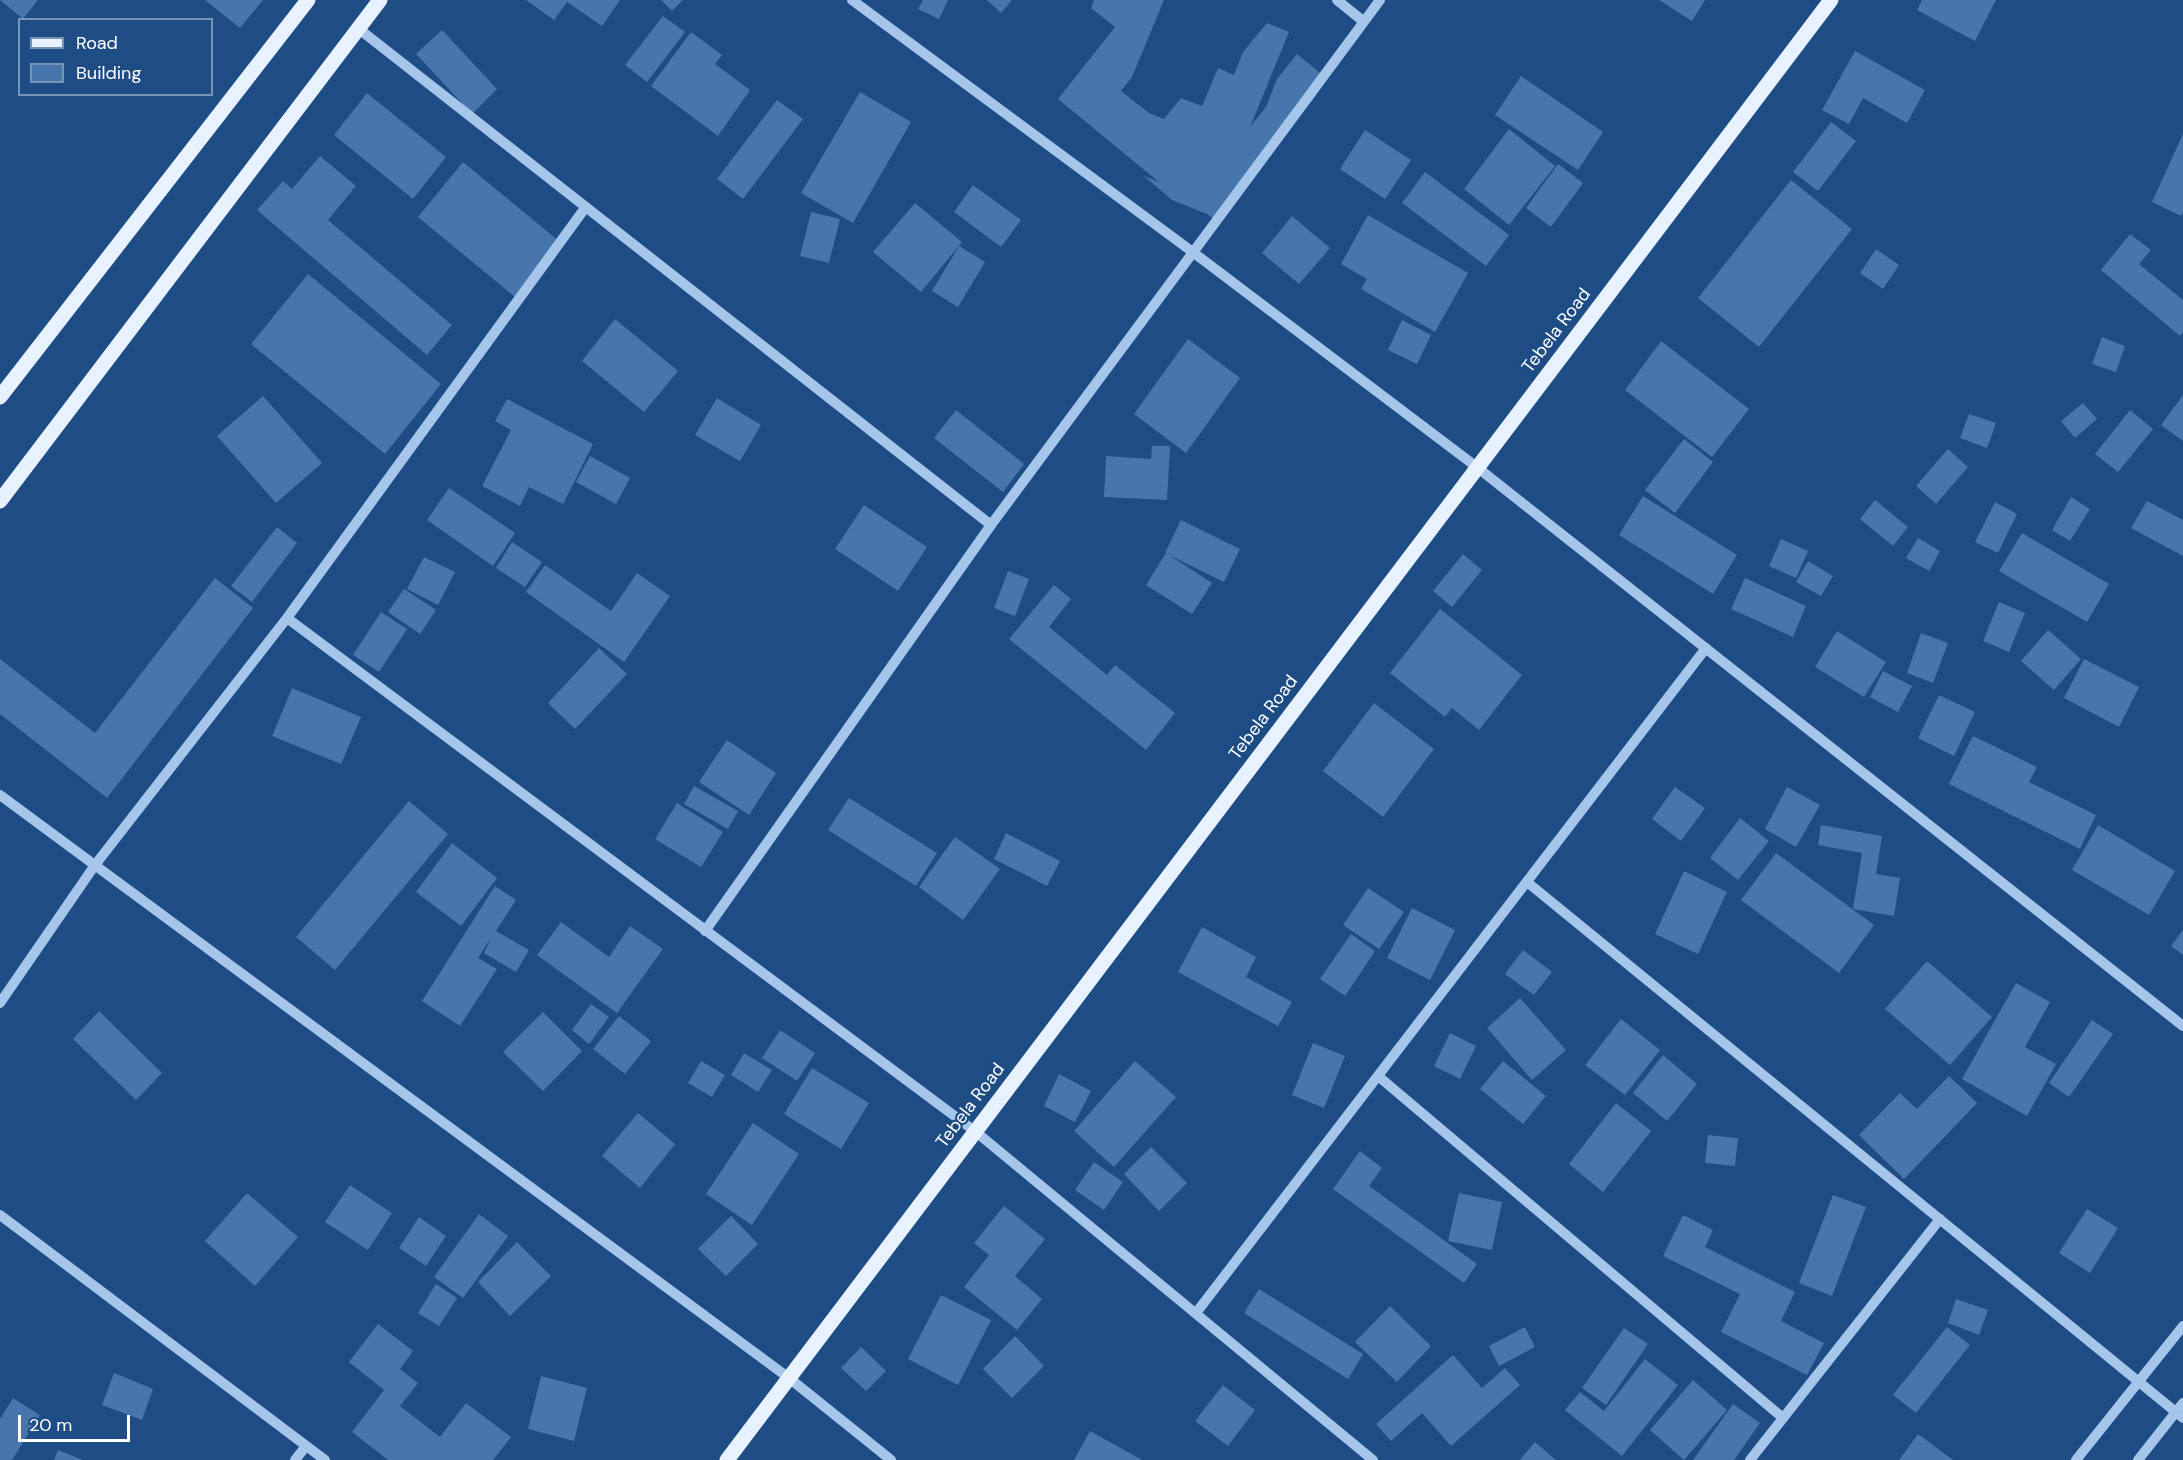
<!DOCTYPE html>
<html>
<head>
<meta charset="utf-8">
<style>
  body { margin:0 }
  #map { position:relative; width:2183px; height:1460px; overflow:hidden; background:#1e4c84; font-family:"DM Sans",sans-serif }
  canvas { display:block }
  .legend { position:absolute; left:18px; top:18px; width:195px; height:78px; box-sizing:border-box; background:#1e4c84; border:2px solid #7894b5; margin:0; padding:8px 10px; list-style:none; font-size:18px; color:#fff }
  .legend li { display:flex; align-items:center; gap:12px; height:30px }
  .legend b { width:30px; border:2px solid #7894b5 }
  .scale { position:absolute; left:18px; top:1415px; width:112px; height:27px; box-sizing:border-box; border:3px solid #fff; border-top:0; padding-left:8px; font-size:18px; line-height:21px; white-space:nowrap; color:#fff; -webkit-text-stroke:4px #1e4c84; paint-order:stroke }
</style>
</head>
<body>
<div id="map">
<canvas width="2183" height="1460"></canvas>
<ul class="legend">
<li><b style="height:8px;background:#e8f1fe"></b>Road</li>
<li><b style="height:16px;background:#4676ac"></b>Building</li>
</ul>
<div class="scale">20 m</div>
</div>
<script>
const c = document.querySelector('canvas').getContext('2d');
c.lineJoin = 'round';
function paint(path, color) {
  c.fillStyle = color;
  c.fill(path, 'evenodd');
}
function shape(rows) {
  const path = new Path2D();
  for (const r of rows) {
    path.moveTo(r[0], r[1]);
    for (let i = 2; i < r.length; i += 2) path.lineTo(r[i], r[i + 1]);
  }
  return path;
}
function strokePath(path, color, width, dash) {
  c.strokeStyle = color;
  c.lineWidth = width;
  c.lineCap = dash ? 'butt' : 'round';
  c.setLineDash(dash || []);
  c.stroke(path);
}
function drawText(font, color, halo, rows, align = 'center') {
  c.font = font + ' "DM Sans",sans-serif';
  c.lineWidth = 4.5;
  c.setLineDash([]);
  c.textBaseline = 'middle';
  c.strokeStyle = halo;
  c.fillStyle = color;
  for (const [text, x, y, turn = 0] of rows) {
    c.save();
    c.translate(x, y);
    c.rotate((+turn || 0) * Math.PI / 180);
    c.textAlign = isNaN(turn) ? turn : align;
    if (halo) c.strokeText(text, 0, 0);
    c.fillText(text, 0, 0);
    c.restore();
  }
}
paint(shape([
  [0,0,38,0,23,19],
  [205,0,263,0,240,28],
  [526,0,620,0,602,26,567,2,554,20],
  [661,0,683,0,672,11],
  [923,0,948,0,939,19,918,9],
  [987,0,1012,0,1001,13],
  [1094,0,1164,0,1132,77,1121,91,1149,113,1164,119,1181,98,1202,106,1218,68,1234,75,1243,52,1267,23,1289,32,1250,127,1266,107,1277,79,1297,54,1324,76,1314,98,1216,221,1207,214,1172,200,1144,176,1159,182,1058,99,1115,27,1091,8],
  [1659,0,1705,0,1692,21],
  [1922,0,1996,0,1975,41,1917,10],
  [663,16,685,32,647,82,625,65],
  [442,30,497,89,472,114,416,54],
  [691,32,722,55,715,64,750,90,718,136,651,86],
  [1855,51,1925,90,1907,123,1863,98,1849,124,1822,110],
  [1521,76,1603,132,1578,170,1495,115],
  [860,92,911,122,853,223,801,193],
  [367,93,446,157,413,199,334,135],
  [777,100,803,119,743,199,717,179],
  [1831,122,1856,141,1818,191,1793,172],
  [1509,129,1555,166,1509,225,1464,189],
  [1365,130,1411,160,1385,199,1340,169],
  [2183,134,2183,212,2181,216,2152,202],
  [320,156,356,186,328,220,452,325,427,355,257,210,283,181,292,189],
  [463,162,560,242,515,297,418,217],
  [1558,164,1583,183,1551,227,1526,208],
  [1425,172,1509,235,1486,266,1402,203],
  [1791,180,1852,229,1759,347,1698,298],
  [973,185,1021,220,1001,247,954,212],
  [915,203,962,242,921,292,873,252],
  [811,212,840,219,829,263,800,256],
  [1368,215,1468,273,1435,332,1361,289,1367,279,1341,264],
  [1292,216,1330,248,1299,284,1262,253],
  [2130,234,2151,250,2139,264,2183,300,2183,332,2180,336,2101,270],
  [959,246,985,262,958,307,932,291],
  [1876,249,1899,265,1883,289,1860,273],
  [308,274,441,384,385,454,251,344],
  [615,319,678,371,644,412,582,361],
  [1402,320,1431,335,1417,364,1388,350],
  [2102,337,2125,346,2116,372,2092,364],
  [1188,339,1240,378,1186,453,1134,414],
  [1661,341,1749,409,1712,457,1625,390],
  [2183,395,2183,441,2161,425],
  [263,396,322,463,276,503,217,436],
  [717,398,761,425,740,461,695,435],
  [507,399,593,444,563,504,529,487,520,506,482,486,511,430,495,421],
  [2083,403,2097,419,2075,438,2061,421],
  [956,410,1024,464,1003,492,934,438],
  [2130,410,2153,429,2118,472,2095,454],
  [1969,414,1996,423,1987,448,1960,438],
  [1684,439,1713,462,1675,513,1645,490],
  [1152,446,1170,446,1167,500,1104,497,1106,456,1151,459],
  [1948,449,1968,467,1936,504,1916,486],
  [590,456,630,478,616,504,576,482],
  [449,488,515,533,493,566,427,520],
  [1643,496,1737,555,1713,594,1619,535],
  [2071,497,2090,509,2070,541,2052,530],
  [1875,500,1908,527,1893,546,1860,519],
  [2147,501,2183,520,2183,556,2131,528],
  [1995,502,2017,514,1998,553,1975,542],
  [864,505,927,547,898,591,835,549],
  [1181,520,1240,549,1224,582,1165,553],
  [277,527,297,543,252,602,231,586],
  [2022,533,2109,584,2087,622,1999,571],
  [1918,538,1940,551,1929,571,1906,558],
  [1781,539,1808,551,1796,578,1769,566],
  [512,542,542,562,525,587,496,568],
  [1166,553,1212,583,1192,614,1146,585],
  [1463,554,1482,570,1452,607,1433,591],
  [424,557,455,572,438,605,407,589],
  [1808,561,1833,576,1821,596,1796,582],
  [545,565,611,611,637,573,670,596,624,662,526,592],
  [1008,571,1029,579,1015,616,994,608],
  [215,578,253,608,107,798,0,714,0,659,95,733],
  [1745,578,1806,606,1793,637,1731,609],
  [1054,585,1071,599,1049,627,1107,675,1115,665,1175,713,1146,750,1009,639],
  [404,589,436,610,420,634,388,612],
  [1999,602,2025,613,2009,652,1983,641],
  [1440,609,1522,675,1479,730,1452,708,1445,717,1390,673],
  [381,612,407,629,379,672,353,655],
  [2048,630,2081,659,2054,690,2021,661],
  [1837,631,1886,662,1864,697,1815,667],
  [1921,633,1948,643,1933,683,1907,673],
  [599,648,627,674,575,729,548,703],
  [2084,659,2139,687,2119,727,2064,698],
  [1883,671,1912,686,1898,712,1870,697],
  [292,688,361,717,341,764,272,736],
  [1939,695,1975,712,1954,756,1918,738],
  [1374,703,1434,749,1383,817,1323,771],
  [1973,736,2037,767,2029,782,2096,815,2080,849,1949,784],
  [727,740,776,773,749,815,699,782],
  [694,786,738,811,728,829,684,804],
  [1675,787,1705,808,1681,841,1652,819],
  [1787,787,1820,805,1796,847,1765,829],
  [849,798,937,853,916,886,828,830],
  [409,801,448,834,335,970,296,937],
  [677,803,723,832,701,867,655,839],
  [1740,818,1769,841,1738,880,1710,858],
  [1821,825,1882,836,1876,874,1900,878,1894,916,1853,909,1862,853,1818,845],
  [2098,825,2175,871,2149,915,2072,870],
  [1006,833,1060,861,1047,886,994,859],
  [955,837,1000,869,963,920,919,887],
  [452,843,497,878,461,926,416,892],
  [1776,853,1874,925,1839,973,1741,900],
  [1684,871,1727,892,1698,954,1655,934],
  [495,886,516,900,496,931,529,950,516,972,484,953,491,938,478,958,497,969,460,1026,422,1001],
  [1368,888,1404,912,1379,949,1343,925],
  [1412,908,1455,930,1430,980,1387,958],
  [561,922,609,957,630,926,663,949,617,1013,537,955],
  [1202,927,1256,957,1246,977,1292,1002,1278,1026,1178,972],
  [2183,930,2183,955,2171,946],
  [1351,934,1375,951,1345,996,1320,979],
  [1523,950,1552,972,1534,995,1505,974],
  [1927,961,1992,1017,1950,1065,1885,1009],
  [2016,983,2050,1002,2025,1047,2056,1064,2027,1116,1962,1079],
  [1520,998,1566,1050,1532,1080,1487,1028],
  [591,1004,609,1017,589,1044,572,1030],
  [99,1011,162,1073,136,1100,73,1039],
  [543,1012,582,1051,543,1091,503,1052],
  [619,1016,651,1041,625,1074,593,1049],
  [1621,1019,1660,1050,1625,1095,1585,1065],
  [2092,1020,2113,1034,2069,1097,2049,1083],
  [780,1030,815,1053,797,1081,762,1058],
  [1450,1033,1476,1046,1460,1079,1434,1066],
  [1313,1043,1345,1056,1324,1108,1292,1095],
  [744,1053,772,1070,758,1092,731,1075],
  [1663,1055,1697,1084,1667,1121,1633,1093],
  [701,1061,725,1075,712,1097,688,1083],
  [1135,1061,1176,1097,1114,1167,1074,1131],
  [1503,1061,1546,1096,1523,1124,1480,1089],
  [812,1068,869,1103,841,1149,784,1114],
  [1059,1074,1091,1091,1075,1122,1044,1106],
  [1949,1076,1977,1103,1904,1179,1859,1135,1900,1093,1917,1109],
  [1616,1103,1651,1131,1603,1192,1569,1164],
  [638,1113,675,1144,640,1188,602,1156],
  [753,1123,799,1154,752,1225,706,1194],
  [1708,1135,1738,1138,1735,1166,1705,1163],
  [1151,1147,1187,1183,1159,1211,1124,1174],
  [1360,1151,1382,1168,1369,1186,1477,1264,1464,1283,1333,1189],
  [1094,1162,1123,1182,1104,1210,1075,1190],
  [350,1185,392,1213,368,1250,325,1222],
  [247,1193,298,1237,255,1286,205,1241],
  [1459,1193,1502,1202,1492,1250,1448,1241],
  [1833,1195,1866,1207,1832,1296,1799,1283],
  [1004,1206,1045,1239,1015,1276,1042,1299,1017,1330,964,1287,989,1255,974,1243],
  [2087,1209,2118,1228,2090,1273,2059,1253],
  [479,1214,508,1236,463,1298,434,1277],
  [1683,1215,1713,1230,1705,1247,1795,1292,1781,1321,1824,1343,1807,1375,1721,1332,1740,1294,1663,1256],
  [731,1216,758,1244,726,1276,698,1249],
  [419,1217,446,1236,426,1266,399,1248],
  [517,1242,551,1276,510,1316,478,1282],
  [436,1284,457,1298,439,1326,418,1313],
  [1259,1289,1363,1354,1348,1379,1244,1313],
  [941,1295,991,1320,958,1385,908,1359],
  [1956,1299,1988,1310,1979,1335,1948,1323],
  [1390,1306,1431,1346,1397,1382,1355,1342],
  [378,1324,413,1351,400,1369,418,1383,400,1406,440,1437,466,1403,511,1437,493,1460,388,1460,352,1432,384,1390,349,1362],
  [1525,1327,1535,1347,1499,1366,1489,1346],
  [1947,1327,1970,1345,1916,1413,1893,1395],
  [1624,1328,1648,1344,1606,1405,1582,1388],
  [1015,1336,1044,1366,1012,1398,983,1369],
  [861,1347,886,1371,866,1391,841,1368],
  [1453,1355,1482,1388,1505,1368,1520,1385,1451,1446,1422,1413,1391,1441,1376,1424],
  [1645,1359,1678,1385,1622,1456,1565,1410,1580,1392,1604,1411],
  [114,1373,153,1389,142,1420,102,1405],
  [541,1376,587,1388,574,1441,528,1429],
  [1693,1380,1727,1410,1684,1460,1650,1430],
  [1223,1385,1255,1410,1228,1446,1195,1421],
  [13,1398,40,1415,12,1460,0,1460,0,1419],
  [1733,1404,1760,1423,1734,1460,1693,1460],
  [1090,1431,1142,1460,1074,1460],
  [1918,1434,1953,1460,1899,1460],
  [1535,1442,1556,1460,1520,1460],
  [58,1450,83,1460,54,1460]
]), '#4676ac');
strokePath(shape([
  [852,0,1194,253,1478,468,2183,1026],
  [1337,0,1363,21],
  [359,29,991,525],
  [287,618,976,1132,1373,1460],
  [0,795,789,1378,891,1460],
  [1527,882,2183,1418],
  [705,931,991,525,1380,0],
  [0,1003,95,865,287,618,585,208],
  [1378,1076,1783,1418],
  [0,1215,325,1460],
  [1196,1313,1706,648],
  [295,1460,306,1446],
  [1750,1460,1940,1219],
  [2076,1460,2183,1326],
  [2138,1460,2183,1403]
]), '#a5c5ea', 10);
strokePath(shape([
  [0,397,308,0],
  [0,501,380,0],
  [727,1460,1831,0]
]), '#e8f1fe', 15);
drawText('18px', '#fff', '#1e4c84', [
  ["Tebela Road",1557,331,-53],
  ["Tebela Road",1264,718,-53],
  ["Tebela Road",971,1106,-53]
]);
</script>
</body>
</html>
